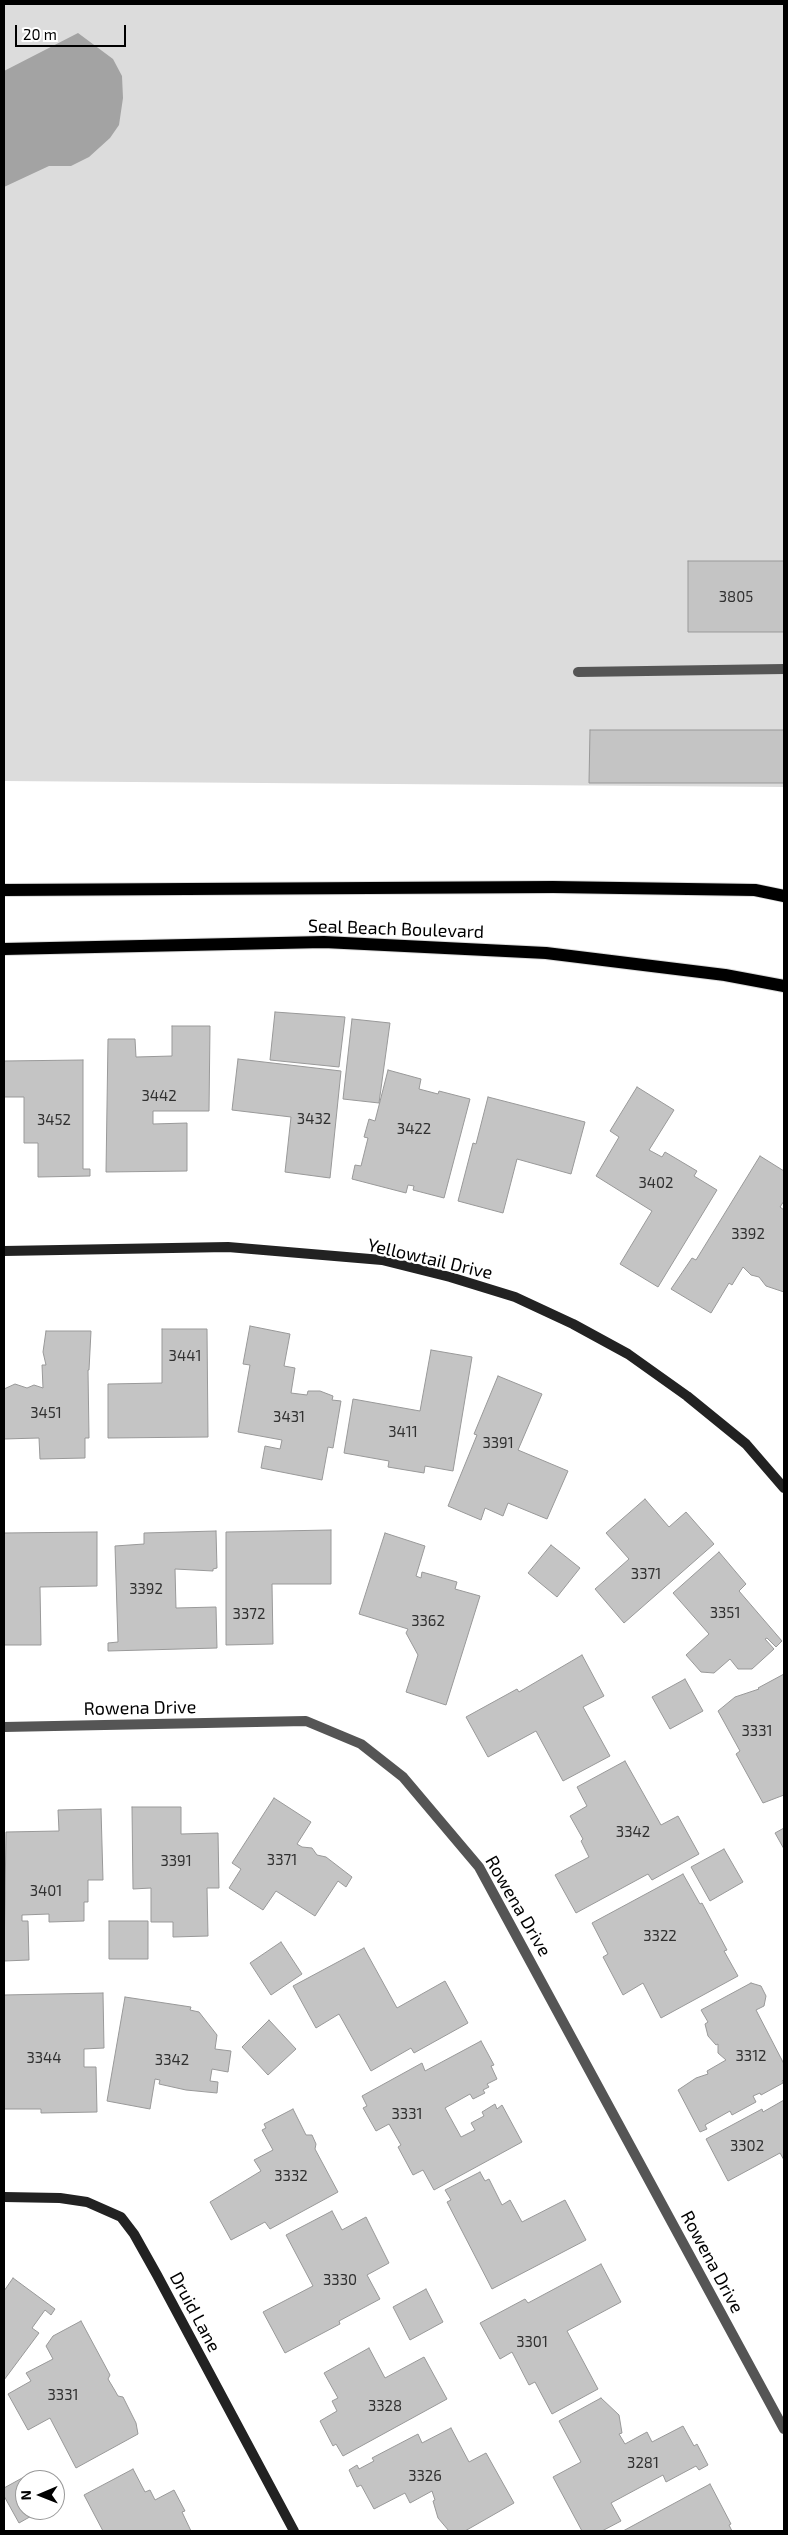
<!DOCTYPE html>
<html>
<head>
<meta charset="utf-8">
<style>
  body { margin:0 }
  #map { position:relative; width:788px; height:2535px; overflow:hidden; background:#fff; font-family:"Exo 2",sans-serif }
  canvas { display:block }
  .frame { position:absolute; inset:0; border:5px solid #000; pointer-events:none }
  .north { position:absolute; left:15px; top:2470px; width:50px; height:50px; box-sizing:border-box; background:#fff; border:1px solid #999; border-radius:50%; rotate:269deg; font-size:14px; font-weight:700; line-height:20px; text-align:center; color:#000 }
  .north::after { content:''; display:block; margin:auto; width:18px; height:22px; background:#000; clip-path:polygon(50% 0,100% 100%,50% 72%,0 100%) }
  .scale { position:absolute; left:15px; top:25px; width:111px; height:22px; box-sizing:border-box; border:2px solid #000; border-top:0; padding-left:6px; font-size:15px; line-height:18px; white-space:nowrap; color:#000; -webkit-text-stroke:4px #fff; paint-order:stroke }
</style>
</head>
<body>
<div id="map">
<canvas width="788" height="2535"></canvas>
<div class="frame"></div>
<div class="north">N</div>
<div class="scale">20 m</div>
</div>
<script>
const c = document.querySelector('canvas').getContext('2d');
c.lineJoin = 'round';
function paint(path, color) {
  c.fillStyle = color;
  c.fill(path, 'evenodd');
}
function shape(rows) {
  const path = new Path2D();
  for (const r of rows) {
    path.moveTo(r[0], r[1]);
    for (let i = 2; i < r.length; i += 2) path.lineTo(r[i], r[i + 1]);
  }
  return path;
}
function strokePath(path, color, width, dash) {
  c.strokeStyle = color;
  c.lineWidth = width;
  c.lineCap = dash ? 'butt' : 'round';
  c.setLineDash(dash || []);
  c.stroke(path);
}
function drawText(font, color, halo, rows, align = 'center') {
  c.font = font + ' "Exo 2",sans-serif';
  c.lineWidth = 4.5;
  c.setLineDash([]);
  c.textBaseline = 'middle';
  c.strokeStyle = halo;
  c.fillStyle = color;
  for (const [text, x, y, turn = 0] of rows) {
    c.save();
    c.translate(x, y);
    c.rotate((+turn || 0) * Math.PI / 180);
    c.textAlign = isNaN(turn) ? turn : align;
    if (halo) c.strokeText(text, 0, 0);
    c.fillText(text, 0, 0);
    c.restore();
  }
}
paint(shape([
  [4,4,784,4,784,787,4,781]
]), '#dcdcdc');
paint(shape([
  [78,33,113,59,122,76,123,98,119,125,110,138,89,157,71,166,49,166,4,187,4,71]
]), '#a3a3a3');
const building = shape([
  [688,561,784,561,784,632,688,632,688,561],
  [590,730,784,730,784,783,589,783,590,730],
  [275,1012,345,1017,339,1067,270,1060,275,1012],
  [352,1019,390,1023,379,1103,343,1099,352,1019],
  [172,1026,210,1026,209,1111,153,1111,153,1124,187,1123,187,1171,106,1172,108,1039,135,1039,136,1057,172,1056,172,1026],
  [238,1059,341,1071,330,1178,285,1172,291,1117,232,1110,238,1059],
  [83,1060,83,1169,90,1169,90,1176,38,1177,38,1143,24,1143,24,1097,4,1097,4,1061,83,1060],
  [388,1070,421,1079,419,1089,438,1094,439,1091,470,1099,444,1198,413,1190,414,1186,408,1185,406,1193,352,1179,355,1165,361,1166,368,1138,364,1137,369,1119,375,1121,388,1070],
  [637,1087,674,1110,649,1150,662,1157,665,1152,697,1171,694,1176,717,1190,658,1287,620,1264,652,1211,596,1176,619,1137,610,1131,637,1087],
  [488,1097,585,1122,571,1174,517,1159,503,1213,458,1201,473,1143,476,1144,488,1097],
  [760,1156,784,1171,784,1201,780,1207,784,1210,784,1292,766,1286,759,1277,751,1275,743,1267,732,1285,729,1283,711,1313,671,1289,692,1258,696,1260,760,1156],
  [250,1326,290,1334,284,1366,295,1368,291,1393,307,1395,308,1391,320,1391,333,1396,332,1400,341,1401,333,1448,328,1447,322,1480,261,1468,265,1446,280,1449,282,1440,238,1432,250,1365,243,1364,250,1326],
  [162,1329,207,1329,208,1437,108,1438,108,1384,162,1383,162,1329],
  [46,1331,91,1331,89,1370,88,1370,89,1438,85,1438,85,1458,40,1459,39,1438,4,1439,4,1389,15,1384,27,1388,34,1385,43,1388,42,1365,46,1365,43,1352,46,1331],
  [431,1350,472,1357,453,1471,425,1466,424,1473,388,1467,389,1461,344,1453,353,1399,420,1411,431,1350],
  [498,1376,542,1394,518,1450,568,1471,547,1519,508,1503,503,1516,485,1508,481,1520,448,1506,477,1435,474,1434,498,1376],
  [645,1499,669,1527,686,1512,714,1544,624,1623,595,1589,629,1559,606,1533,645,1499],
  [331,1530,331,1584,272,1584,273,1644,226,1645,226,1532,331,1530],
  [216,1531,217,1568,213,1569,213,1571,175,1569,176,1608,216,1607,217,1648,108,1651,108,1643,118,1642,115,1546,144,1544,144,1533,216,1531],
  [97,1532,97,1586,40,1587,41,1645,4,1645,4,1533,97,1532],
  [385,1533,425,1546,416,1576,421,1578,422,1572,457,1582,455,1589,480,1596,446,1705,406,1692,418,1655,406,1633,408,1629,359,1614,385,1533],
  [551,1545,580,1568,557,1597,528,1573,551,1545],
  [719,1552,746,1584,739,1591,782,1641,776,1647,767,1638,765,1639,774,1649,752,1669,738,1669,730,1659,714,1673,701,1672,686,1655,709,1634,673,1593,719,1552],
  [582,1655,604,1696,583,1707,610,1756,563,1781,536,1731,488,1757,466,1717,517,1689,519,1692,582,1655],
  [784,1674,784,1795,763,1803,736,1754,740,1751,718,1711,735,1697,759,1689,758,1688,784,1674],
  [685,1679,703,1711,670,1729,652,1697,685,1679],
  [625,1761,661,1825,678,1816,699,1854,652,1880,648,1874,576,1913,555,1875,589,1857,581,1841,583,1839,570,1816,587,1806,577,1787,625,1761],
  [274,1798,311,1822,297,1844,302,1847,312,1848,317,1855,326,1857,352,1877,346,1887,338,1881,315,1916,276,1891,263,1910,229,1888,241,1869,232,1863,274,1798],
  [132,1807,181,1807,181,1834,218,1833,219,1888,207,1888,208,1936,173,1937,173,1922,151,1922,151,1888,133,1889,132,1807],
  [101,1809,103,1880,88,1880,88,1902,84,1902,84,1921,49,1922,49,1914,22,1915,22,1921,28,1921,29,1960,4,1961,6,1832,59,1831,58,1810,101,1809],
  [784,1828,784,1849,775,1833,784,1828],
  [724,1849,743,1882,710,1901,691,1867,724,1849],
  [683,1874,700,1904,702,1903,727,1950,724,1951,738,1976,661,2018,643,1983,623,1995,603,1957,608,1954,592,1923,683,1874],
  [109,1921,148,1921,148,1959,109,1959,109,1921],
  [281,1942,302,1974,271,1995,250,1963,281,1942],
  [364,1948,397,2008,445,1981,468,2023,414,2053,411,2048,371,2071,339,2014,316,2028,293,1986,364,1948],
  [751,1983,761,1986,766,1996,764,2006,756,2010,784,2064,784,2079,782,2081,783,2083,761,2095,760,2093,753,2096,756,2102,732,2115,730,2111,705,2125,707,2129,700,2132,678,2090,696,2078,708,2074,707,2071,726,2060,718,2053,718,2044,716,2045,708,2036,705,2024,708,2022,701,2010,751,1983],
  [103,1993,104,2048,84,2049,84,2067,96,2067,97,2112,41,2113,41,2109,4,2109,4,1995,103,1993],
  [125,1997,191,2007,190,2010,199,2012,217,2035,215,2049,231,2051,228,2072,212,2069,210,2081,218,2082,217,2093,186,2090,159,2084,160,2080,155,2079,150,2109,107,2101,125,1997],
  [269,2020,296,2049,268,2075,242,2047,269,2020],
  [481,2041,494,2065,491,2066,497,2079,487,2084,489,2087,483,2090,485,2093,473,2099,470,2094,445,2108,461,2137,475,2130,471,2123,484,2116,482,2112,495,2104,497,2109,502,2105,522,2142,434,2190,423,2170,413,2175,398,2147,401,2145,389,2124,376,2131,363,2108,367,2106,362,2096,422,2063,425,2071,481,2041],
  [784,2100,784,2160,780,2153,728,2181,706,2139,762,2109,763,2112,784,2100],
  [293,2109,306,2135,312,2135,316,2144,315,2149,338,2192,270,2229,265,2222,231,2240,210,2202,261,2171,254,2160,273,2150,262,2130,266,2128,264,2124,293,2109],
  [480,2172,485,2181,489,2179,502,2205,510,2200,522,2222,565,2200,586,2240,492,2289,447,2202,451,2200,445,2190,480,2172],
  [332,2211,342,2230,366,2217,389,2263,367,2275,380,2299,339,2321,340,2324,285,2353,263,2312,313,2286,286,2235,332,2211],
  [601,2264,621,2302,567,2331,598,2389,552,2414,535,2382,529,2385,512,2352,500,2359,480,2323,525,2299,528,2303,601,2264],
  [13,2278,55,2309,51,2315,45,2310,32,2328,39,2333,4,2380,4,2291,13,2278],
  [426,2289,443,2322,410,2340,393,2307,426,2289],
  [81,2321,110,2375,108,2379,114,2389,118,2396,123,2397,136,2423,138,2434,76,2468,50,2418,28,2430,8,2394,31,2381,26,2373,53,2359,46,2346,53,2336,81,2321],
  [369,2348,385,2378,424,2357,447,2399,343,2456,336,2444,333,2446,320,2421,337,2411,332,2401,338,2398,324,2373,369,2348],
  [601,2398,619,2415,622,2433,619,2434,625,2444,647,2432,652,2442,683,2426,694,2446,697,2444,708,2465,699,2470,696,2466,666,2482,663,2475,611,2503,621,2521,602,2531,582,2531,553,2477,581,2462,559,2421,601,2398],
  [451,2428,469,2462,486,2453,514,2503,465,2531,449,2531,438,2518,433,2501,435,2500,432,2491,410,2503,405,2493,374,2509,361,2485,357,2487,349,2470,357,2465,359,2469,374,2461,372,2458,418,2434,422,2443,451,2428],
  [133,2469,145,2492,150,2490,155,2500,174,2490,185,2511,182,2512,191,2531,103,2531,84,2495,133,2469],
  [33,2472,37,2480,25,2480,25,2510,42,2510,19,2523,4,2496,4,2488,33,2472],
  [710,2484,731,2524,729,2525,732,2531,623,2531,710,2484]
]);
paint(building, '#c4c4c4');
strokePath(building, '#999', 1);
const primary = shape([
  [4,890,553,887,755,890,784,896],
  [4,949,324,942,546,953,725,975,784,986]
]);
strokePath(primary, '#dbdbdb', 14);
strokePath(shape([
  [578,672,784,669]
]), '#555', 10);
strokePath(shape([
  [4,1727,306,1721,361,1744,403,1777,479,1867,784,2429]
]), '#555', 10);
strokePath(shape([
  [4,1251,228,1247,382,1260,450,1277,515,1297,573,1324,628,1354,687,1396,746,1444,784,1488],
  [4,2197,60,2198,87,2202,121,2217,134,2234,157,2275,294,2531]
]), '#222', 10);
strokePath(primary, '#000', 12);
drawText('15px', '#313131', null, [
  ["3805",736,597],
  ["3442",159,1096],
  ["3432",314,1119],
  ["3452",54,1120],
  ["3422",414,1129],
  ["3402",656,1183],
  ["3392",748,1234],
  ["3441",185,1356],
  ["3451",46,1413],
  ["3431",289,1417],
  ["3411",403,1432],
  ["3391",498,1443],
  ["3371",646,1574],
  ["3392",146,1589],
  ["3351",725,1613],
  ["3372",249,1614],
  ["3362",428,1621],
  ["3331",757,1731],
  ["3342",633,1832],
  ["3371",282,1860],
  ["3391",176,1861],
  ["3401",46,1891],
  ["3322",660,1936],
  ["3312",751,2056],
  ["3344",44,2058],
  ["3342",172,2060],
  ["3331",407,2114],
  ["3302",747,2146],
  ["3332",291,2176],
  ["3330",340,2280],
  ["3301",532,2342],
  ["3331",63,2395],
  ["3328",385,2406],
  ["3281",643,2463],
  ["3326",425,2476]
]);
drawText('18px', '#000', '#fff', [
  ["Seal Beach Boulevard",396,929,2],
  ["Yellowtail Drive",430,1259,13],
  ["Rowena Drive",140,1708,-1],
  ["Rowena Drive",518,1906,60],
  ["Rowena Drive",712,2262,62],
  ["Druid Lane",195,2312,62]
]);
</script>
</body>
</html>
